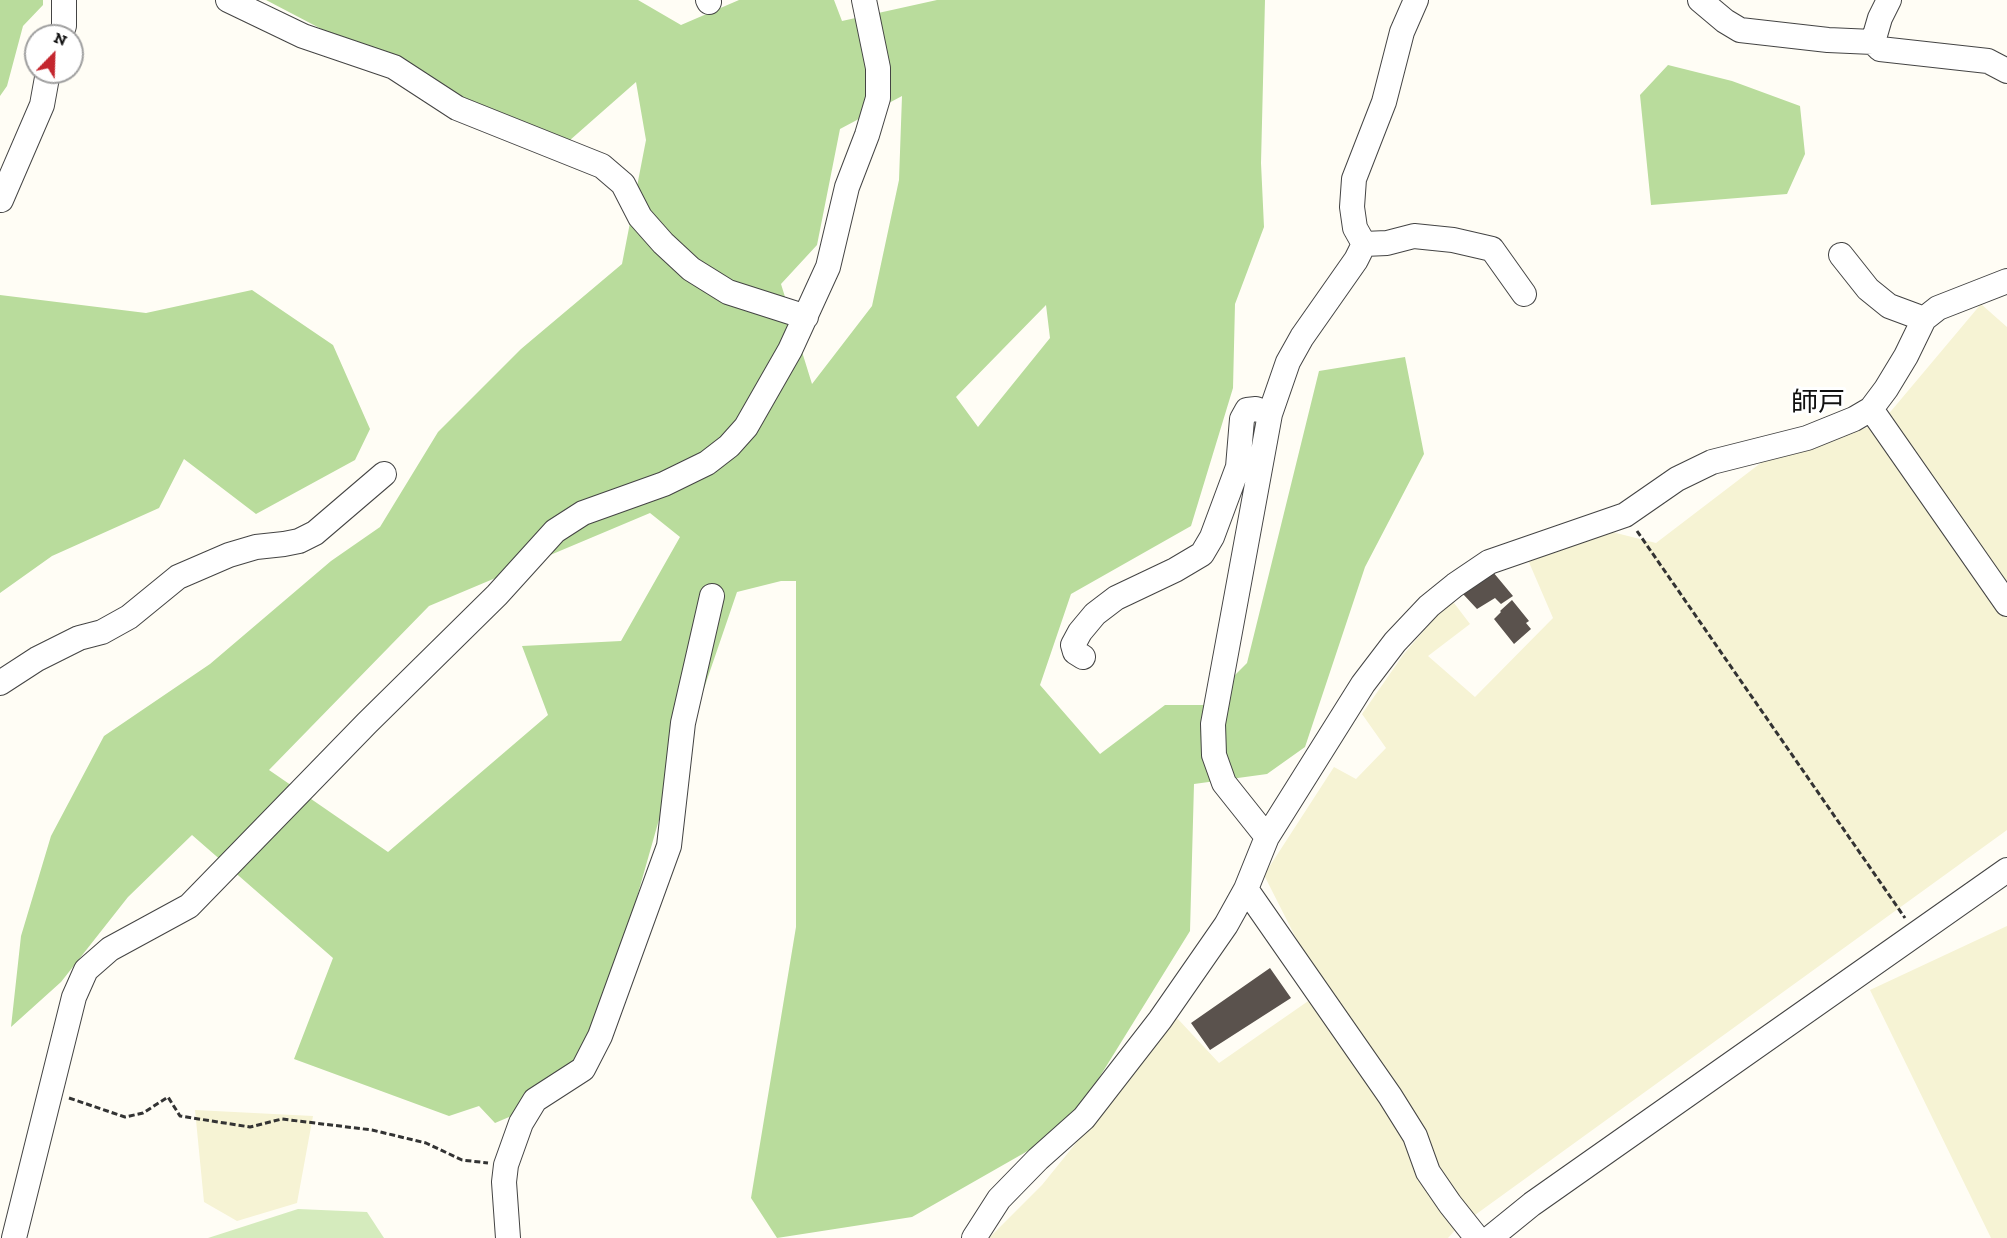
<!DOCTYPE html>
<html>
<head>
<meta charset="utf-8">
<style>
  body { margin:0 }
  #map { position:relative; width:2007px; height:1238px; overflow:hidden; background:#fffdf5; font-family:"Zilla Slab",serif }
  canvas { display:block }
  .north { position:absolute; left:24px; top:24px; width:60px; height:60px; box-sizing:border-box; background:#fff; border:2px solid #a0a0a0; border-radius:50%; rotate:23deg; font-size:16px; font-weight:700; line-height:24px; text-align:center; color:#111 }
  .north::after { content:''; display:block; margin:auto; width:21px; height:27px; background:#c4262e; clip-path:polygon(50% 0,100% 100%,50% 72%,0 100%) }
</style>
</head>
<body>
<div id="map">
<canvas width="2007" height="1238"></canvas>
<div class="north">N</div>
</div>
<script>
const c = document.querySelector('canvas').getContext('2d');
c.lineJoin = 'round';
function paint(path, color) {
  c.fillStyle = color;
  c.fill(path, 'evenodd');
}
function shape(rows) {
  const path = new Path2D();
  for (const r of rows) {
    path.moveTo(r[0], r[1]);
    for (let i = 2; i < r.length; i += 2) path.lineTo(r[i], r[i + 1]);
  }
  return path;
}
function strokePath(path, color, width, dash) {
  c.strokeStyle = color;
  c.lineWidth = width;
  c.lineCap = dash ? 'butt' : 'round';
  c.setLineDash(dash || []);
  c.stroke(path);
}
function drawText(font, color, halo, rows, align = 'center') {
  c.font = font + ' "Zilla Slab","Noto Sans JP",serif';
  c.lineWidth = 6;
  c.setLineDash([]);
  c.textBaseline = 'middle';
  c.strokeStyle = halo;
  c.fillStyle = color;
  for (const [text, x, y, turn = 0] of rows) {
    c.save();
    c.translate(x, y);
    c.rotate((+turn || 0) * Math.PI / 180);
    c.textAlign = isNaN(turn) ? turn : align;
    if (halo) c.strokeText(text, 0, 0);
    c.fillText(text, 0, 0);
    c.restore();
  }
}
paint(shape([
  [1981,304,2007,327,2007,830,1457,1228,1448,1238,989,1238,1042,1185,1177,1018,1219,1063,1314,997,1302,950,1264,875,1334,767,1356,779,1386,748,1362,714,1403,655,1451,599,1470,624,1428,656,1475,697,1553,618,1528,560,1612,532,1656,543,1766,459,1881,423],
  [2007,926,2007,1238,1991,1238,1870,990],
  [195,1110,313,1116,297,1203,237,1221,204,1202]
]), '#f6f3d4');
paint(shape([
  [298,1209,367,1212,384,1238,208,1238]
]), '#d5ebbd');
paint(shape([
  [0,0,43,0,43,5,23,26,7,86,0,96],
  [266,0,638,0,681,25,739,0,834,0,842,21,937,0,1265,0,1261,163,1264,227,1235,304,1233,388,1191,526,1071,594,1040,685,1100,754,1165,705,1205,705,1247,663,1319,371,1405,357,1424,454,1365,567,1305,747,1267,774,1194,784,1190,931,1068,1128,912,1217,777,1238,751,1198,796,927,796,581,781,581,737,592,658,823,603,1017,563,1094,495,1123,479,1106,449,1116,294,1059,333,958,192,835,128,897,61,982,11,1027,21,936,51,836,104,736,210,664,331,561,380,527,438,432,521,349,622,264,646,140,636,82,561,148,394,67],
  [902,96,899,180,872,306,812,384,781,284,817,245,840,129],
  [1046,305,1050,338,978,427,956,397],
  [650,513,680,537,621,641,522,646,548,715,388,852,269,770,429,606],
  [1668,65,1732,81,1800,106,1805,154,1787,194,1651,205,1640,95],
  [252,290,333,345,370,429,355,460,256,514,184,459,159,508,52,556,0,593,0,295,146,313]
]), '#b9dc9c');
paint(shape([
  [1493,572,1513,596,1501,604,1495,598,1477,609,1463,594],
  [1512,600,1529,621,1526,623,1531,629,1514,644,1494,619,1501,612,1500,611],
  [1270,968,1291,998,1210,1050,1191,1023]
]), '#5a524d');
const minor = shape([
  [228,0,303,36,394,67,457,108,602,166,623,184,640,217,663,243,691,269,728,292,806,317],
  [708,0,709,2],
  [1700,0,1725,21,1740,30,1828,40,1873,42,1880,49,1988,61,2007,71],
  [60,36,64,26,64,0],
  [1873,42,1880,18,1889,0],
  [1,200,42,105,48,72],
  [1364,244,1387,243,1414,236,1453,240,1492,249,1524,294],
  [1841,255,1868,289,1889,306,1924,319],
  [1871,409,2007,604],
  [1083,657,1075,652,1073,645,1080,632,1095,614,1116,598,1175,570,1202,554,1212,537,1238,467,1242,419,1247,410,1256,409,1270,414],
  [0,683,37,659,79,638,102,632,129,617,178,577,229,555,256,547,284,544,299,541,315,533,384,474],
  [1267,837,1224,783,1214,755,1213,724,1270,414,1288,362,1302,337,1356,260,1364,244,1355,228,1352,207,1354,179,1384,102,1402,32,1416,0],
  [1246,889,1390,1096,1415,1136,1428,1172,1450,1204,1477,1238],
  [14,1238,74,997,86,970,110,949,189,906,367,723,497,595,555,531,583,513,664,484,707,463,729,446,746,427,790,350,828,267,847,187,867,135,878,98,878,68,864,0],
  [508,1238,504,1182,506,1165,521,1123,535,1100,583,1069,600,1036,669,846,683,723,712,596],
  [974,1238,999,1199,1038,1159,1084,1118,1160,1020,1226,925,1246,889,1267,837,1363,684,1395,642,1429,606,1455,585,1489,562,1625,515,1677,479,1712,462,1807,438,1854,419,1871,409,1886,389,1906,356,1924,319,1938,308,2007,281],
  [1490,1238,1532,1204,1586,1166,2007,870]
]);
strokePath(minor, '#444', 26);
strokePath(shape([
  [1637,531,1905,918],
  [69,1098,125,1117,143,1113,168,1097,180,1116,250,1127,282,1119,372,1130,426,1143,462,1160,488,1163]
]), '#333', 3, [6, 3]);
strokePath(minor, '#fff', 24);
drawText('27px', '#111', '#fff', [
  ["師戸",1818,403]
]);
</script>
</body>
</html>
